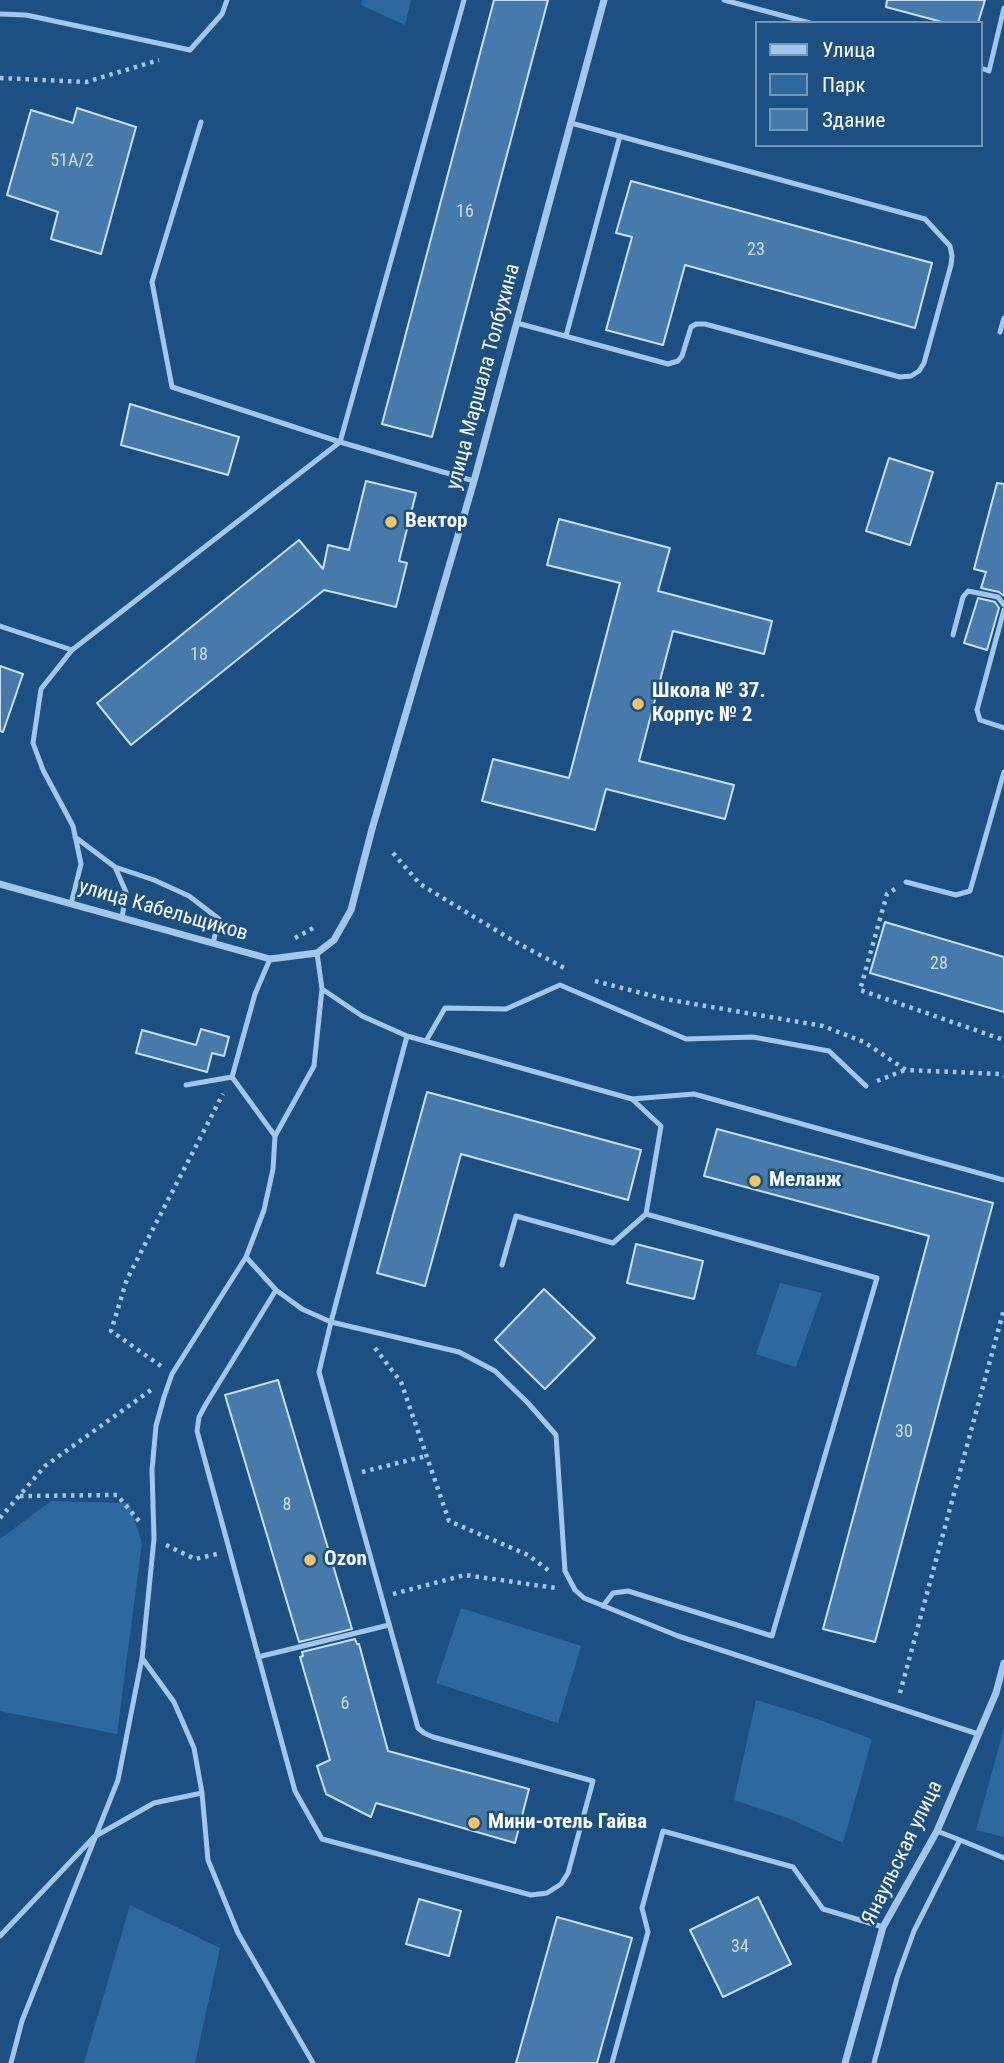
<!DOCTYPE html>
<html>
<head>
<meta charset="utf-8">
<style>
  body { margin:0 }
  #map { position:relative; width:1004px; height:2063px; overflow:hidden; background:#1d5082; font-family:"Roboto Condensed",sans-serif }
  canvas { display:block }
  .legend { position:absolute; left:755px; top:21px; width:228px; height:126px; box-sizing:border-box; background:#1d5082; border:2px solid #7796b4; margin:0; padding:9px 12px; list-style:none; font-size:21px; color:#fff }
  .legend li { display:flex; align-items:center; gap:14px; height:35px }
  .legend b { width:35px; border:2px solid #7796b4 }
</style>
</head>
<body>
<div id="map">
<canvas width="1004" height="2063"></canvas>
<ul class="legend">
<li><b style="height:9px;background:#a3c7ea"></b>Улица</li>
<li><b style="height:19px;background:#2d689f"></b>Парк</li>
<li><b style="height:19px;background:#457aab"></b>Здание</li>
</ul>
</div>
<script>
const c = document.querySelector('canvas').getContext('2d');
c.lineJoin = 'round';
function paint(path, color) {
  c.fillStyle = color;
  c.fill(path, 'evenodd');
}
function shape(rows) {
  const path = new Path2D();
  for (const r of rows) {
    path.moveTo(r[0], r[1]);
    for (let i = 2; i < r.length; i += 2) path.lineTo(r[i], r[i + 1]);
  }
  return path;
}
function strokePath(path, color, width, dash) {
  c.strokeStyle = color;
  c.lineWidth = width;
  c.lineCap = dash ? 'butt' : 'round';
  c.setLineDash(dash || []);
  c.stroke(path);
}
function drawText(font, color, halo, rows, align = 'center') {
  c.font = font + ' "Roboto Condensed",sans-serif';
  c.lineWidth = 5;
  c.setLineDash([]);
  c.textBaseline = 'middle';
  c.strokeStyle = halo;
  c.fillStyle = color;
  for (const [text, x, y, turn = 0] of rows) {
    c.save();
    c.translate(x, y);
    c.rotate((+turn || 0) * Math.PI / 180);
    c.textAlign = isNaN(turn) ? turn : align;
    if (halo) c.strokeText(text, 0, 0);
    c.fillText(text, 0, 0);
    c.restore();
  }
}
paint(shape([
  [362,0,411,0,405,25,361,5],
  [780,1283,822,1293,796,1367,756,1354],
  [51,1501,129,1503,142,1543,117,1734,0,1711,0,1539],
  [461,1608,581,1646,558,1723,436,1683],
  [756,1700,811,1717,872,1739,843,1843,788,1818,734,1800],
  [1004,1728,1004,1837,976,1830],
  [130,1905,220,1948,195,2063,84,2063]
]), '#2d689f');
const building = shape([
  [494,0,548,0,432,437,382,424,494,0],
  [887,0,985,0,978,23,946,23,886,7,887,0],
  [77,108,136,127,101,254,51,239,58,212,7,195,31,110,73,123,77,108],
  [631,181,932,263,915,328,685,265,663,345,606,330,632,237,616,233,631,181],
  [130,404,239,437,228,475,121,445,130,404],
  [889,458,933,472,910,545,866,531,889,458],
  [366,481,416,493,399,561,407,563,396,607,324,590,131,745,97,703,299,540,323,569,328,545,349,550,366,481],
  [997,483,1004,484,1004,596,999,592,981,588,986,572,974,569,997,483],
  [559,519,670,548,658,591,772,621,764,654,673,631,639,761,734,785,725,819,606,789,595,830,482,801,493,759,569,778,620,583,547,565,559,519],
  [978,598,995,602,999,608,987,650,964,643,978,598],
  [0,666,23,674,3,732,0,731,0,666],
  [885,922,1004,957,1004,1012,870,973,885,922],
  [201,1029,229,1037,224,1056,212,1053,207,1072,136,1053,142,1030,196,1045,201,1029],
  [427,1092,641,1150,628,1200,461,1154,425,1286,377,1273,427,1092],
  [717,1129,993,1203,875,1642,823,1629,929,1236,704,1176,717,1129],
  [636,1244,703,1261,694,1299,627,1283,636,1244],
  [544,1289,595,1338,545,1389,495,1340,544,1289],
  [278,1380,352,1629,299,1642,225,1395,278,1380],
  [355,1639,357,1644,359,1644,388,1751,529,1789,515,1843,376,1803,371,1817,326,1794,317,1766,330,1760,300,1657,303,1656,302,1652,355,1639],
  [758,1897,791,1964,723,1997,690,1930,758,1897],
  [419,1899,461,1911,449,1956,406,1944,419,1899],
  [557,1917,632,1938,597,2063,516,2063,557,1917]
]);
paint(building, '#457aab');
strokePath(building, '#c7e0f7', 2);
strokePath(shape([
  [0,78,86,82,159,60],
  [393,853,420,884,512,940,568,970],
  [895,889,887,894,860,990,1004,1040],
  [295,938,315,927],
  [595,981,665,999,823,1026,864,1042,906,1070,1001,1074,1004,1076],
  [877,1081,905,1070],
  [375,1348,401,1382,449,1521,528,1555,552,1573],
  [161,1366,111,1331,127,1279,223,1094],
  [362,1472,426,1456],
  [20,1496,117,1495,139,1521],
  [0,1518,45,1466,151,1390],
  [166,1545,195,1559,217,1554],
  [393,1594,465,1575,556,1588],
  [900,1693,1004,1309]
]), '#a3c7ea', 4.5, [3.5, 5]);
strokePath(shape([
  [464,0,340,442,474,481],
  [724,0,810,23],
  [0,14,26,15,190,50,222,14,227,0],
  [981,68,989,71,1004,8],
  [201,122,152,282,172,387,340,442],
  [517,323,668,364,678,361,682,356,691,327,696,324,705,324,900,377,911,376,919,371,924,363,951,265,952,256,950,246,925,219,571,123],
  [1000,332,1004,318],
  [566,336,620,136],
  [1004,610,977,710,980,720,1004,728],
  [0,626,72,650,340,442],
  [953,635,963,597,968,591,998,597,1004,605],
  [75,837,115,867,126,892,122,918],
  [115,867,154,880,189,896,219,919,213,943],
  [906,882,956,895,970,891,1004,772],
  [71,904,81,864,73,826,43,770,33,743,41,689,72,650],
  [317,953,322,989,362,1016,407,1036,632,1099,694,1094,1004,1180],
  [426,1041,445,1008,506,1009,560,985,686,1039,753,1037,829,1051,866,1086],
  [232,1077,275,1136],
  [186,1085,232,1077,255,994,270,959],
  [246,1257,276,1290,302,1309,331,1322,459,1352,495,1371,528,1403,556,1435,565,1571,575,1590,584,1598,678,1636,978,1734],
  [502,1265,516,1216,613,1243,646,1214],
  [276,1290,206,1404,199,1417,197,1431,295,1791,322,1839,531,1895,547,1893,561,1884,568,1873,593,1781,433,1737,424,1733,418,1728,319,1372,331,1322,407,1036],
  [603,1606,613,1593,628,1591,772,1636,877,1278,646,1214,661,1126,632,1099],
  [258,1657,389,1625],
  [142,1658,174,1702,194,1748,202,1793,208,1860,238,1933,313,2063],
  [960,1840,1004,1858],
  [0,1936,94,1837,154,1803,202,1793],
  [11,2063,22,2021,118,1780,142,1658,154,1539,152,1470,156,1426,164,1397,172,1374,246,1257,264,1210,273,1169,275,1136,314,1066,322,989],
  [612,2063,648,1932,642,1908,663,1831,793,1867,823,1909,883,1927],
  [874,2063,897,1978,914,1931,960,1840,937,1831]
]), '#a3c7ea', 5);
strokePath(shape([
  [0,884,270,959,317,953,334,940,351,910,372,829,474,481,604,0],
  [845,2063,883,1927,937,1831,996,1693,1004,1663]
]), '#a3c7ea', 7);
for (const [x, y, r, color] of [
  [391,522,7,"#f9c361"],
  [638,704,7,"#f9c361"],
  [755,1181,7,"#f9c361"],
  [310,1560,7,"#f9c361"],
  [474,1823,7,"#f9c361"]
]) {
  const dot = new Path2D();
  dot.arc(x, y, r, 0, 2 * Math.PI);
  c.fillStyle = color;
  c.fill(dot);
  strokePath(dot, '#1d5082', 2.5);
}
drawText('18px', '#d0deea', null, [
  ["51А/2",72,161],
  ["16",465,212],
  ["23",756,250],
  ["18",199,655],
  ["28",939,964],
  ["30",904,1432],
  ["8",287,1505],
  ["6",345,1704],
  ["34",740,1947]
]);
drawText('21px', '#fff', '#1d5082', [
  ["улица Маршала Толбухина",484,377,-75],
  ["улица Кабельщиков",163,911,16],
  ["Янаульская улица",903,1853,-64]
]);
drawText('bold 21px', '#fff', '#1d5082', [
  ["Вектор",405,522],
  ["Школа № 37.",652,692],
  ["Корпус № 2",652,716],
  ["Меланж",769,1181],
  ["Ozon",324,1560],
  ["Мини-отель Гайва",488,1823]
], 'left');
</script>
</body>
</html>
